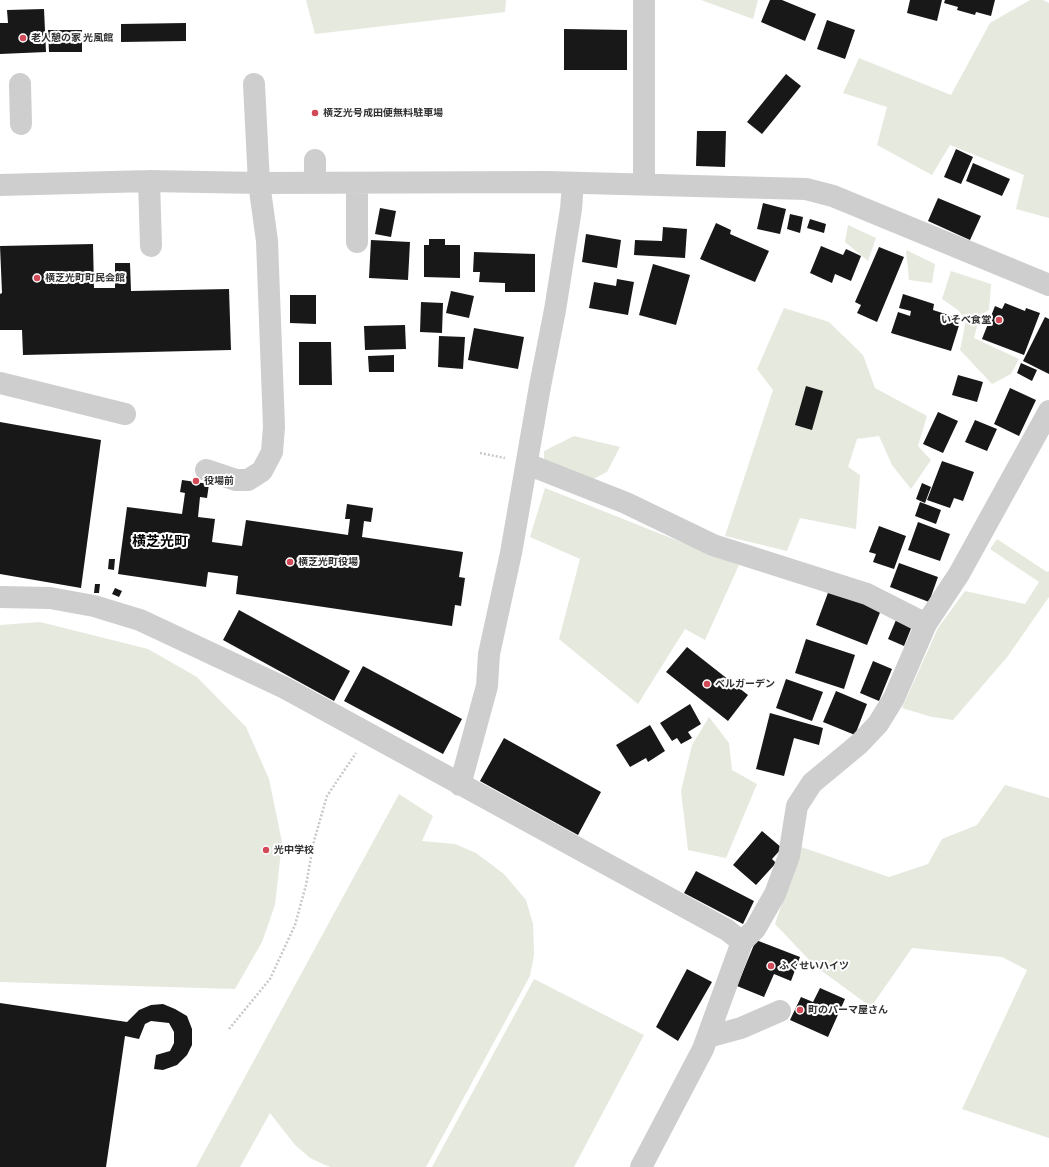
<!DOCTYPE html>
<html>
<head>
<meta charset="utf-8">
<style>
  body { margin:0 }
  canvas { display:block; background:#fff }
</style>
</head>
<body>
<canvas width="1049" height="1167"></canvas>
<script>
const c = document.querySelector('canvas').getContext('2d');
c.lineJoin = 'round';
function paint(path, color) {
  c.fillStyle = color;
  c.fill(path, 'evenodd');
}
function shape(rows) {
  const path = new Path2D();
  for (const r of rows) {
    path.moveTo(r[0], r[1]);
    for (let i = 2; i < r.length; i += 2) path.lineTo(r[i], r[i + 1]);
  }
  return path;
}
function strokePath(path, color, width, dash) {
  c.strokeStyle = color;
  c.lineWidth = width;
  c.lineCap = dash ? 'butt' : 'round';
  c.setLineDash(dash || []);
  c.stroke(path);
}
function drawText(font, color, halo, rows, align = 'center') {
  c.font = font + ' "Archivo Narrow","Noto Sans JP",sans-serif';
  c.lineWidth = 4;
  c.setLineDash([]);
  c.textBaseline = 'middle';
  c.strokeStyle = halo;
  c.fillStyle = color;
  for (const [text, x, y, turn = 0] of rows) {
    c.save();
    c.translate(x, y);
    c.rotate((+turn || 0) * Math.PI / 180);
    c.textAlign = isNaN(turn) ? turn : align;
    if (halo) c.strokeText(text, 0, 0);
    c.fillText(text, 0, 0);
    c.restore();
  }
}
paint(shape([
  [306,0,506,0,505,12,315,34],
  [701,0,758,0,753,19],
  [1030,0,1043,0,1049,3,1049,218,1016,209,1024,175,950,145,932,175,877,145,887,107,843,93,859,58,951,95,990,23],
  [848,225,876,238,868,261,845,242],
  [906,250,935,264,932,283,909,280],
  [951,271,991,284,989,310,980,315,974,338,1019,359,1011,374,992,384,960,350,966,320,958,310,942,299],
  [784,308,829,322,863,355,875,388,927,416,918,446,931,460,911,489,892,465,879,436,857,439,848,467,860,475,856,529,800,518,787,551,725,536,773,390,757,369],
  [574,436,620,447,607,472,585,483,544,461,544,451],
  [545,488,739,565,705,640,685,629,638,704,559,639,580,559,530,537],
  [997,539,1047,572,1049,571,1049,597,1008,656,953,720,932,717,902,708,938,628,965,591,1025,604,1039,582,990,549],
  [40,622,148,649,197,677,246,727,269,779,282,842,275,905,262,942,235,989,0,982,0,625],
  [709,717,729,743,732,770,757,784,726,858,688,850,681,791,692,745],
  [1005,785,1049,798,1049,1138,962,1109,1027,970,1002,957,912,948,871,1007,815,966,775,924,801,847,889,877,928,864,942,839,977,825],
  [399,794,433,816,422,841,455,844,476,853,504,874,526,900,533,924,534,955,530,976,426,1167,331,1167,325,1165,310,1158,295,1145,270,1113,240,1167,196,1167],
  [534,979,644,1035,574,1167,432,1167]
]), '#e5e9de');
paint(shape([
  [770,0,782,0,816,14,805,41,761,22],
  [910,0,942,0,937,21,907,13],
  [945,0,995,0,991,16,976,12,975,15,957,10,958,7,944,3],
  [44,9,46,52,0,54,0,23,8,23,7,10],
  [827,20,855,30,845,59,817,49],
  [186,23,186,41,121,42,121,24],
  [564,29,627,30,627,70,564,70],
  [48,30,82,30,82,52,49,52],
  [786,74,801,86,762,134,747,122],
  [697,131,726,131,725,167,696,166],
  [956,149,973,157,961,184,944,177],
  [973,163,1010,179,1002,196,966,181],
  [938,198,981,216,970,240,928,221],
  [763,203,786,209,780,234,757,229],
  [380,208,396,211,391,237,375,234],
  [790,214,803,217,800,233,787,229],
  [810,219,826,224,824,233,807,228],
  [716,223,731,230,730,234,769,251,755,282,700,259],
  [663,227,687,229,685,258,634,255,635,240,662,241],
  [586,234,621,240,617,268,582,262],
  [429,239,445,239,445,245,460,245,460,278,424,277,424,245,429,245],
  [371,240,410,242,408,280,369,278],
  [93,244,94,288,115,288,115,263,130,263,131,291,229,289,231,350,23,355,22,330,0,330,0,294,2,293,0,246],
  [821,246,843,255,846,249,861,256,851,281,835,274,832,283,810,273],
  [879,247,904,257,877,322,857,313,861,305,855,302],
  [474,252,535,254,535,292,505,292,505,283,479,282,480,272,473,272],
  [653,264,690,275,676,325,639,315],
  [617,279,634,282,628,315,589,308,594,282,616,286],
  [451,291,474,296,469,318,446,313],
  [903,294,934,304,933,310,961,319,951,351,891,333,898,312,910,316,911,311,899,308],
  [290,295,316,295,316,324,290,323],
  [421,302,443,303,442,333,420,332],
  [1005,303,1025,311,1026,308,1040,313,1024,355,982,339,995,306,1002,309],
  [1045,317,1049,319,1049,374,1023,361],
  [405,325,406,349,365,350,364,326],
  [474,328,524,337,518,369,468,360],
  [439,336,465,337,463,369,438,367],
  [299,342,331,342,332,385,299,385],
  [394,355,394,372,369,372,368,356],
  [1021,363,1037,370,1032,381,1017,373],
  [958,375,983,382,977,402,952,395],
  [806,386,823,391,812,430,795,425],
  [1010,388,1036,400,1019,436,994,424],
  [938,412,958,421,943,453,923,444],
  [975,420,997,429,987,451,965,442],
  [0,422,101,440,81,588,0,574],
  [942,461,974,472,963,501,954,498,950,508,927,500],
  [182,480,209,484,207,498,200,497,198,517,215,519,212,542,242,546,246,520,348,535,350,519,345,519,347,504,373,508,371,522,364,521,362,537,463,552,459,577,465,578,461,606,455,605,452,626,236,594,238,576,208,572,206,587,118,574,127,507,182,514,185,493,180,492],
  [922,483,931,487,925,503,916,499],
  [920,502,941,510,936,524,915,516],
  [918,522,950,534,940,561,908,550],
  [879,526,906,536,894,569,873,562,876,554,869,552],
  [109,559,115,559,114,570,108,569],
  [899,563,938,577,929,602,890,587],
  [95,584,100,584,99,593,94,593],
  [115,588,122,591,119,597,112,594],
  [829,590,881,610,867,645,816,625],
  [239,610,350,671,334,701,223,640],
  [896,620,912,626,904,646,888,639],
  [806,639,855,655,844,689,795,673],
  [687,647,748,695,728,721,666,672],
  [873,661,892,669,879,701,860,693],
  [363,666,462,719,443,754,344,701],
  [786,679,823,692,812,721,776,708],
  [836,691,867,704,855,735,823,722],
  [690,704,701,724,688,732,692,738,681,744,677,738,672,741,660,723],
  [770,713,823,728,819,745,794,738,784,776,756,769],
  [650,725,665,751,648,762,646,758,630,767,616,745],
  [504,738,601,792,578,835,480,781],
  [762,831,782,848,772,859,776,863,756,885,733,865],
  [696,871,754,901,743,924,684,893],
  [756,940,800,957,791,981,774,974,764,997,737,986],
  [687,969,712,982,678,1041,656,1027],
  [820,988,845,999,828,1037,790,1020,801,997,813,1002],
  [0,1003,127,1022,139,1010,151,1005,163,1004,175,1009,187,1016,192,1029,192,1045,187,1055,177,1065,163,1070,154,1069,156,1055,170,1051,174,1043,174,1032,169,1023,151,1021,145,1024,139,1039,125,1036,106,1167,0,1167]
]), '#181818');
strokePath(shape([
  [480,453,505,458],
  [229,1029,270,979,295,925,306,885,314,841,327,796,356,753]
]), '#c8c8c8', 2.5, [2, 2]);
strokePath(shape([
  [644,0,644,184],
  [20,84,21,124],
  [315,160,315,183],
  [149,181,151,246],
  [0,185,149,181,259,183,547,182,806,189,833,196,1049,285],
  [357,242,357,183],
  [0,383,125,414],
  [527,464,626,503,713,545,867,594,926,624],
  [206,470,236,480,248,480,262,471,272,452,274,427,267,241,259,183,254,84],
  [0,597,50,598,94,606,140,620,285,688,727,930,742,942],
  [460,785,487,686,489,654,511,553,540,386,555,310,571,209,573,183],
  [708,1037,741,1028,780,1011],
  [641,1167,703,1049,742,942,755,929,775,894,789,856,797,806,812,783,859,744,878,724,894,698,926,624,959,574,1049,411]
]), '#cecece', 22);
for (const [x, y, r, color] of [
  [23,38,4,"#d24a58"],
  [315,113,4,"#d24a58"],
  [37,278,4,"#d24a58"],
  [999,320,4,"#d24a58"],
  [196,481,4,"#d24a58"],
  [290,562,4,"#d24a58"],
  [707,684,4,"#d24a58"],
  [266,850,4,"#d24a58"],
  [771,966,4,"#d24a58"],
  [800,1010,4,"#d24a58"]
]) {
  const dot = new Path2D();
  dot.arc(x, y, r, 0, 2 * Math.PI);
  c.fillStyle = color;
  c.fill(dot);
  strokePath(dot, '#fff', 1.5);
}
drawText('bold 10px', '#313131', '#fff', [
  ["老人憩の家 光風館",31,38],
  ["横芝光号成田便無料駐車場",323,113],
  ["横芝光町町民会館",45,278],
  ["いそべ食堂",991,320,"right"],
  ["役場前",204,481],
  ["横芝光町役場",298,562],
  ["ベルガーデン",715,684],
  ["光中学校",274,850],
  ["ふくせいハイツ",779,966],
  ["町のパーマ屋さん",808,1010]
], 'left');
drawText('bold 14px', '#000', '#fff', [
  ["横芝光町",160,542]
]);
</script>
</body>
</html>
